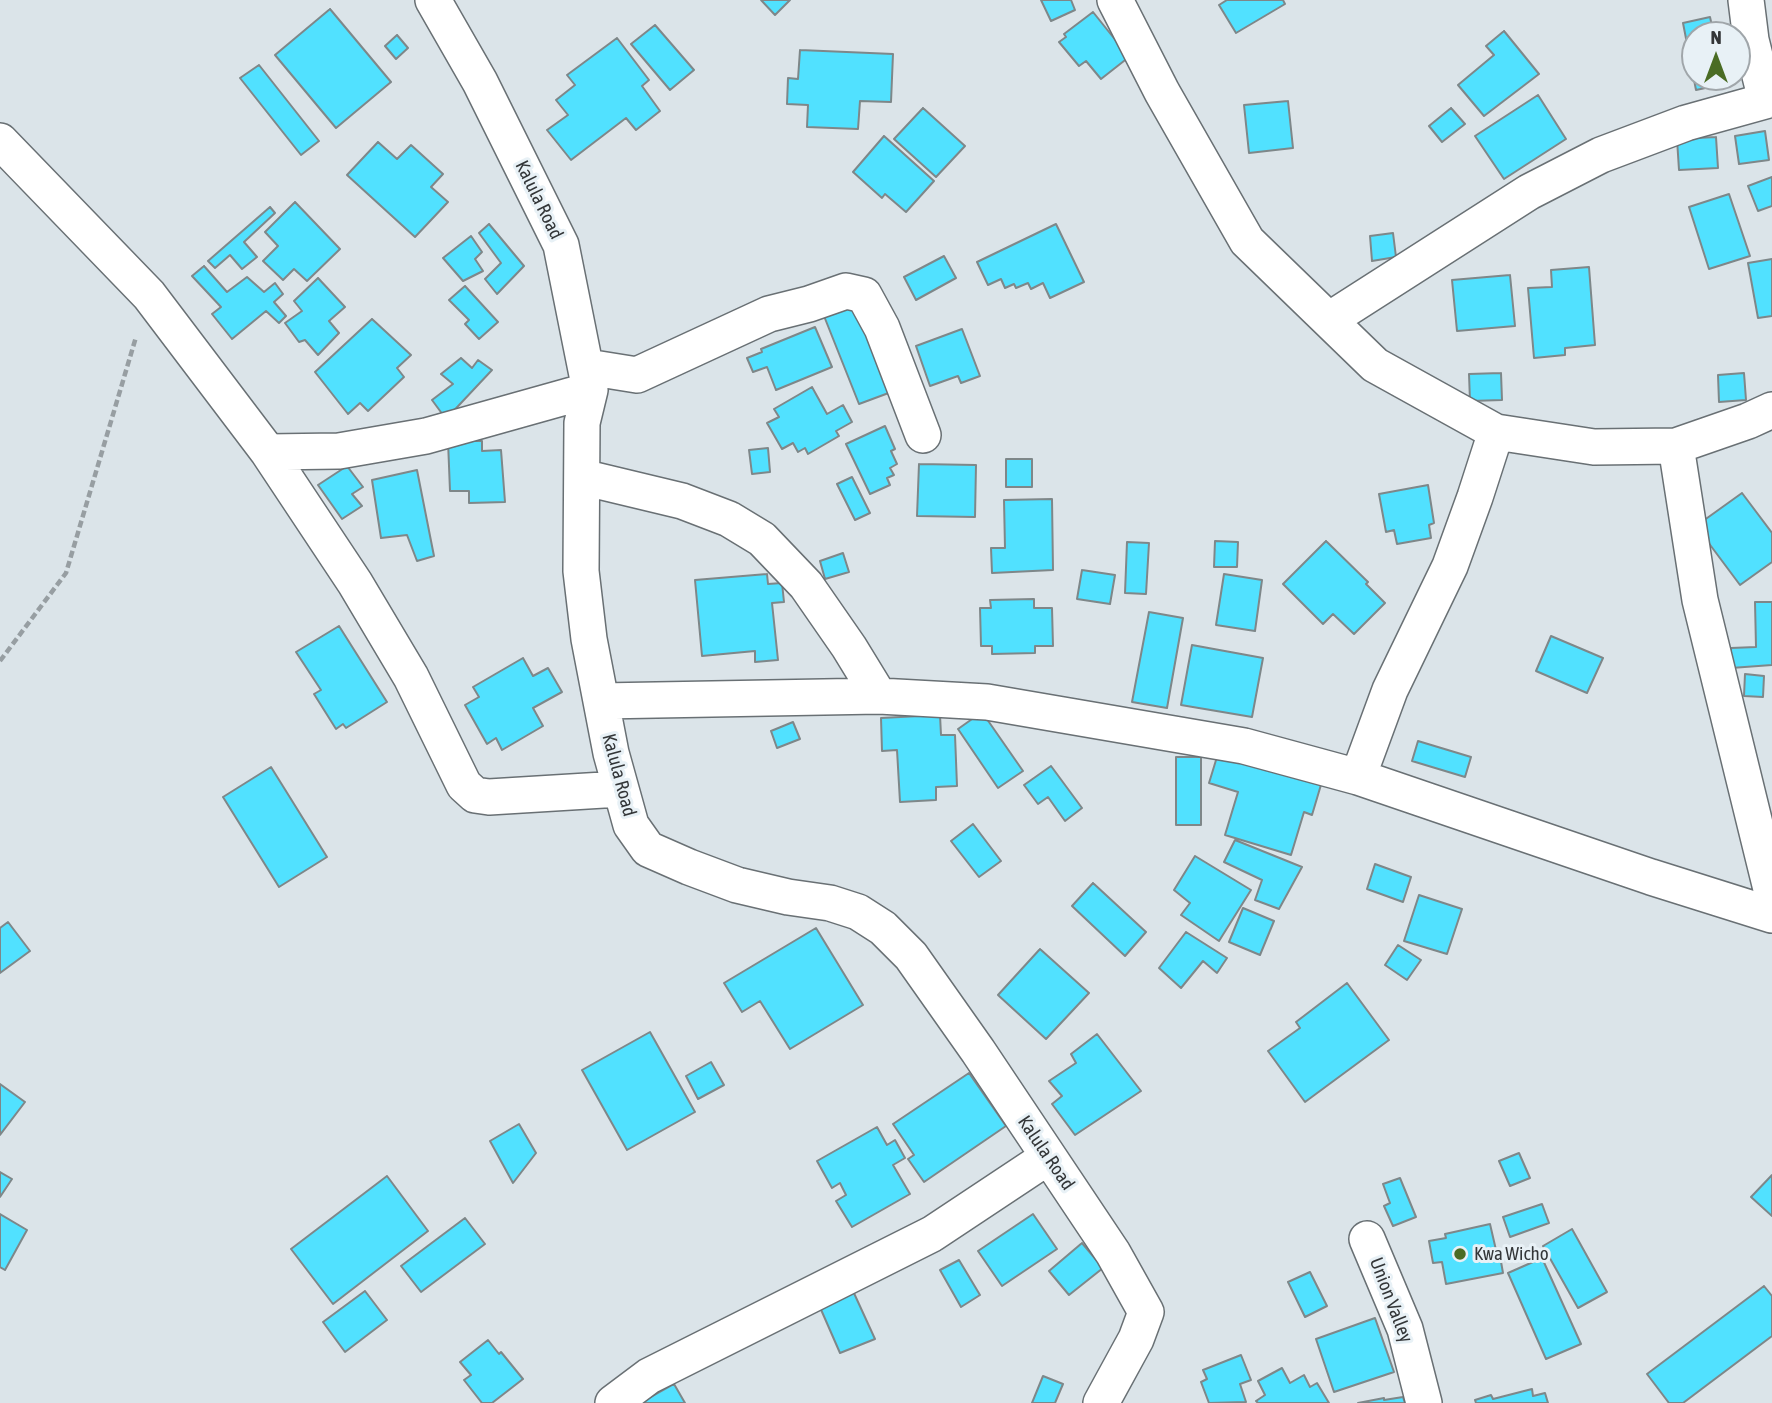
<!DOCTYPE html>
<html>
<head>
<meta charset="utf-8">
<style>
  body { margin:0 }
  #map { position:relative; width:1772px; height:1403px; overflow:hidden; background:#dbe4e9; font-family:"Asap Condensed",sans-serif }
  canvas { display:block }
  .north { position:absolute; left:1681px; top:21px; width:70px; height:70px; box-sizing:border-box; background:#e8f1f6; border:2px solid #a0a6aa; border-radius:50%; rotate:0deg; font-size:19px; font-weight:700; line-height:28px; text-align:center; color:#333638 }
  .north::after { content:''; display:block; margin:auto; width:24px; height:32px; background:#4a6c24; clip-path:polygon(50% 0,100% 100%,50% 72%,0 100%) }
</style>
</head>
<body>
<div id="map">
<canvas width="1772" height="1403"></canvas>
<div class="north">N</div>
</div>
<script>
const c = document.querySelector('canvas').getContext('2d');
c.lineJoin = 'round';
function paint(path, color) {
  c.fillStyle = color;
  c.fill(path, 'evenodd');
}
function shape(rows) {
  const path = new Path2D();
  for (const r of rows) {
    path.moveTo(r[0], r[1]);
    for (let i = 2; i < r.length; i += 2) path.lineTo(r[i], r[i + 1]);
  }
  return path;
}
function strokePath(path, color, width, dash) {
  c.strokeStyle = color;
  c.lineWidth = width;
  c.lineCap = dash ? 'butt' : 'round';
  c.setLineDash(dash || []);
  c.stroke(path);
}
function drawText(font, color, halo, rows, align = 'center') {
  c.font = font + ' "Asap Condensed",sans-serif';
  c.lineWidth = 6;
  c.setLineDash([]);
  c.textBaseline = 'middle';
  c.strokeStyle = halo;
  c.fillStyle = color;
  for (const [text, x, y, turn = 0] of rows) {
    c.save();
    c.translate(x, y);
    c.rotate((+turn || 0) * Math.PI / 180);
    c.textAlign = isNaN(turn) ? turn : align;
    if (halo) c.strokeText(text, 0, 0);
    c.fillText(text, 0, 0);
    c.restore();
  }
}
const building = shape([
  [761,0,790,0,775,15,761,0],
  [1041,0,1071,0,1075,10,1051,21,1041,0],
  [1227,0,1283,0,1285,4,1236,33,1219,5,1227,0],
  [330,9,391,82,336,128,275,55,330,9],
  [1093,12,1129,57,1101,79,1086,61,1079,66,1059,42,1066,37,1064,34,1093,12],
  [1710,17,1714,35,1695,35,1695,77,1723,77,1724,84,1696,90,1683,23,1710,17],
  [655,25,694,70,670,90,631,44,655,25],
  [1504,31,1539,74,1484,116,1458,85,1494,55,1486,46,1504,31],
  [397,35,408,48,396,59,385,46,397,35],
  [617,38,649,80,642,86,660,111,636,130,626,118,571,160,547,130,568,115,556,100,575,85,567,75,617,38],
  [800,50,893,54,891,102,860,101,858,129,807,127,808,105,787,104,788,78,798,79,800,50],
  [259,65,319,141,301,155,240,78,259,65],
  [1538,95,1566,139,1504,179,1475,136,1538,95],
  [1288,101,1293,148,1249,153,1244,105,1288,101],
  [923,108,965,146,936,177,894,139,923,108],
  [1451,108,1465,124,1442,142,1429,126,1451,108],
  [1765,131,1769,160,1739,164,1735,136,1765,131],
  [884,136,934,181,906,212,885,194,882,198,853,172,884,136],
  [1716,137,1718,168,1679,170,1677,139,1716,137],
  [378,142,397,159,411,145,443,174,431,187,448,202,415,237,347,175,378,142],
  [1772,177,1772,206,1758,211,1748,186,1772,177],
  [1729,194,1750,256,1709,269,1689,207,1729,194],
  [295,202,340,249,307,281,294,269,283,280,263,261,278,246,265,232,295,202],
  [270,207,275,213,244,242,257,257,242,269,230,255,215,268,208,261,270,207],
  [489,224,524,266,497,294,485,279,501,263,479,233,489,224],
  [1056,224,1084,282,1050,298,1043,283,1031,289,1028,283,1016,288,1014,284,1005,288,1001,279,988,285,977,262,1056,224],
  [1393,233,1396,257,1372,261,1370,236,1393,233],
  [471,236,482,252,475,259,483,271,463,281,443,258,471,236],
  [944,256,956,278,916,300,904,277,944,256],
  [1772,259,1772,316,1758,318,1748,263,1772,259],
  [204,266,227,292,247,277,264,292,275,283,283,294,274,302,286,316,279,323,266,311,232,339,212,314,221,307,192,276,204,266],
  [1589,267,1595,345,1565,348,1565,355,1534,358,1528,288,1552,287,1551,270,1589,267],
  [1510,275,1515,326,1457,331,1452,280,1510,275],
  [318,278,345,307,329,321,339,333,318,355,305,340,299,342,285,323,302,311,294,301,318,278],
  [465,286,498,322,479,339,465,324,469,320,449,300,465,286],
  [860,303,894,391,859,404,824,316,860,303],
  [372,319,411,355,397,368,404,377,368,411,360,403,348,414,315,372,372,319],
  [815,327,832,367,776,390,767,367,753,372,747,358,762,352,761,349,815,327],
  [962,329,980,376,961,383,958,376,930,386,916,346,962,329],
  [461,358,472,368,478,360,492,370,446,419,432,400,453,384,441,374,461,358],
  [1501,373,1502,400,1470,401,1469,374,1501,373],
  [1744,373,1746,400,1719,402,1718,375,1744,373],
  [812,387,827,414,843,405,852,422,836,431,839,436,808,454,805,448,798,452,793,443,782,449,767,423,779,417,774,409,812,387],
  [885,426,895,449,891,451,897,464,890,468,894,475,887,478,890,485,870,494,846,444,885,426],
  [448,441,482,441,482,451,501,450,505,502,469,503,469,491,450,491,448,441],
  [768,448,770,472,752,474,749,450,768,448],
  [1006,459,1032,459,1032,487,1006,487,1006,459],
  [919,464,976,465,975,517,917,516,919,464],
  [347,466,363,487,352,494,362,506,342,519,318,485,347,466],
  [417,470,434,556,417,561,407,535,381,538,372,480,417,470],
  [852,477,870,513,855,520,837,484,852,477],
  [1428,485,1434,523,1429,525,1431,538,1397,544,1394,530,1386,532,1379,494,1428,485],
  [1742,493,1772,533,1772,562,1740,585,1696,526,1742,493],
  [1052,499,1053,570,992,573,991,548,1005,548,1004,500,1052,499],
  [1215,541,1238,542,1237,567,1214,567,1215,541],
  [1326,541,1368,582,1366,584,1385,603,1354,634,1333,614,1323,624,1283,584,1326,541],
  [1127,542,1149,543,1146,594,1125,593,1127,542],
  [843,553,849,572,825,579,820,561,843,553],
  [1082,570,1115,575,1110,604,1077,599,1082,570],
  [767,574,768,584,782,583,784,602,772,603,778,660,755,662,755,651,702,656,695,580,767,574],
  [1224,574,1262,580,1255,631,1216,625,1224,574],
  [1034,599,1034,608,1052,608,1053,646,1035,646,1035,653,992,654,992,646,981,646,980,608,991,608,990,600,1034,599],
  [1755,602,1772,602,1772,665,1731,668,1731,648,1756,647,1755,602],
  [1149,612,1183,618,1167,708,1132,702,1149,612],
  [339,626,387,702,346,728,343,724,336,729,314,694,321,690,296,652,339,626],
  [1551,636,1603,658,1587,693,1536,671,1551,636],
  [1192,645,1263,658,1252,717,1181,705,1192,645],
  [523,658,533,676,548,668,562,692,533,708,543,726,502,750,496,738,487,744,465,705,479,697,473,687,523,658],
  [1745,674,1764,676,1763,697,1744,696,1745,674],
  [982,712,1023,771,998,788,958,729,982,712],
  [940,715,941,735,955,735,957,786,936,787,936,800,900,802,897,750,882,751,881,718,940,715],
  [793,722,800,739,777,748,771,731,793,722],
  [1418,741,1471,757,1465,777,1412,761,1418,741],
  [1220,747,1323,778,1312,815,1304,812,1291,855,1225,835,1238,792,1209,783,1220,747],
  [1176,757,1201,757,1201,825,1176,825,1176,757],
  [1051,766,1082,808,1065,821,1048,797,1038,804,1024,785,1051,766],
  [271,767,327,857,279,887,223,797,271,767],
  [973,824,1001,861,979,877,951,841,973,824],
  [1235,840,1302,867,1279,909,1255,900,1262,880,1224,862,1235,840],
  [1195,856,1251,890,1219,941,1181,915,1190,903,1174,890,1195,856],
  [1375,864,1411,877,1403,902,1367,889,1375,864],
  [1093,883,1146,932,1125,956,1072,906,1093,883],
  [1419,895,1462,909,1447,954,1404,941,1419,895],
  [1243,908,1274,921,1260,955,1229,942,1243,908],
  [8,922,30,951,0,973,0,928,8,922],
  [816,928,863,1005,790,1049,760,1001,742,1012,724,983,816,928],
  [1186,932,1227,958,1217,973,1203,961,1181,988,1159,968,1186,932],
  [1398,945,1421,960,1407,980,1385,965,1398,945],
  [1040,949,1089,993,1046,1039,998,995,1040,949],
  [1347,983,1389,1040,1305,1102,1268,1051,1300,1028,1296,1022,1347,983],
  [650,1032,695,1112,627,1150,582,1070,650,1032],
  [1097,1034,1141,1091,1075,1135,1052,1104,1062,1096,1049,1081,1076,1063,1071,1054,1097,1034],
  [711,1062,724,1085,698,1099,686,1076,711,1062],
  [969,1073,1006,1126,924,1182,908,1159,914,1155,893,1124,969,1073],
  [0,1084,25,1102,0,1135,0,1084],
  [519,1124,536,1153,513,1183,490,1141,519,1124],
  [877,1127,887,1145,895,1140,905,1158,893,1165,910,1194,852,1227,836,1201,846,1195,840,1183,832,1188,817,1161,877,1127],
  [1519,1153,1530,1178,1510,1186,1499,1161,1519,1153],
  [0,1172,12,1179,0,1197,0,1172],
  [1772,1175,1772,1216,1751,1197,1772,1175],
  [387,1176,428,1231,333,1304,291,1249,387,1176],
  [1400,1178,1416,1217,1393,1226,1384,1206,1390,1203,1383,1184,1400,1178],
  [1542,1204,1549,1223,1510,1237,1503,1217,1542,1204],
  [0,1214,27,1230,5,1270,0,1267,0,1214],
  [1033,1214,1057,1249,1002,1286,978,1251,1033,1214],
  [465,1218,485,1244,421,1292,401,1266,465,1218],
  [1490,1224,1496,1250,1489,1252,1490,1259,1500,1256,1503,1273,1446,1284,1442,1262,1433,1263,1429,1241,1446,1238,1445,1234,1490,1224],
  [1572,1229,1607,1292,1578,1308,1543,1246,1572,1229],
  [1082,1243,1103,1268,1069,1295,1049,1271,1082,1243],
  [1542,1258,1581,1344,1546,1359,1508,1273,1542,1258],
  [959,1260,980,1295,961,1307,940,1270,959,1260],
  [1310,1272,1327,1306,1305,1317,1288,1282,1310,1272],
  [1764,1286,1772,1296,1772,1336,1683,1403,1669,1403,1647,1374,1764,1286],
  [365,1291,387,1320,345,1352,323,1322,365,1291],
  [853,1291,875,1339,840,1353,819,1305,853,1291],
  [1375,1318,1394,1372,1334,1392,1316,1339,1375,1318],
  [488,1340,499,1354,501,1352,523,1379,492,1403,482,1403,464,1380,471,1375,460,1362,488,1340],
  [1241,1355,1251,1380,1240,1384,1246,1402,1209,1403,1201,1382,1207,1379,1203,1370,1241,1355],
  [1282,1368,1290,1383,1304,1375,1310,1387,1317,1383,1329,1403,1258,1403,1256,1401,1265,1395,1258,1381,1282,1368],
  [1043,1376,1063,1384,1055,1403,1032,1403,1043,1376],
  [674,1384,685,1403,640,1403,674,1384],
  [1532,1389,1533,1396,1545,1393,1548,1403,1476,1403,1475,1400,1491,1395,1493,1399,1532,1389],
  [1403,1397,1405,1403,1358,1403,1384,1398,1384,1400,1403,1397]
]);
paint(building, '#51e1ff');
strokePath(building, '#7e8789', 2);
const street = shape([
  [433,0,480,82,561,245,590,390,582,423,581,571,589,639,611,753,631,825,648,849,689,867,737,885,788,897,830,903,858,912,883,928,911,956,978,1051,1113,1253,1146,1312,1136,1339,1101,1403],
  [1115,0,1162,92,1247,241,1375,365,1496,432,1594,447,1676,446,1748,421,1772,410],
  [1746,0,1751,40,1766,100],
  [0,141,149,295,268,452,355,583,411,677,464,785,475,795,489,797,620,789],
  [1329,320,1529,192,1601,155,1686,123,1772,99],
  [587,367,637,375,769,314,809,304,846,291,864,295,882,328,923,435],
  [1676,446,1700,600,1772,893],
  [268,452,339,451,426,436,590,390],
  [582,477,682,501,729,519,762,539,806,585,849,647,879,696],
  [601,701,879,696,987,702,1244,746,1358,777,1651,877,1772,915],
  [1358,777,1390,690,1450,566,1475,497,1496,432],
  [1367,1239,1405,1329,1424,1403],
  [613,1403,649,1376,932,1234,1048,1157]
]);
strokePath(street, '#697074', 38);
strokePath(shape([
  [0,661,66,573,136,337]
]), '#979ea2', 4.5, [7, 3.5]);
strokePath(street, '#fff', 35);
for (const [x, y, r, color] of [
  [1460,1254,7,"#4a6c24"]
]) {
  const dot = new Path2D();
  dot.arc(x, y, r, 0, 2 * Math.PI);
  c.fillStyle = color;
  c.fill(dot);
  strokePath(dot, '#e8f1f6', 2.5);
}
drawText('19px', '#333638', '#e8f1f6', [
  ["Kalula Road",539,200,64],
  ["Kalula Road",619,775,75],
  ["Kalula Road",1046,1153,56],
  ["Union Valley",1391,1300,69]
]);
drawText('19px', '#333638', '#e8f1f6', [
  ["Kwa Wicho",1474,1254]
], 'left');
</script>
</body>
</html>
